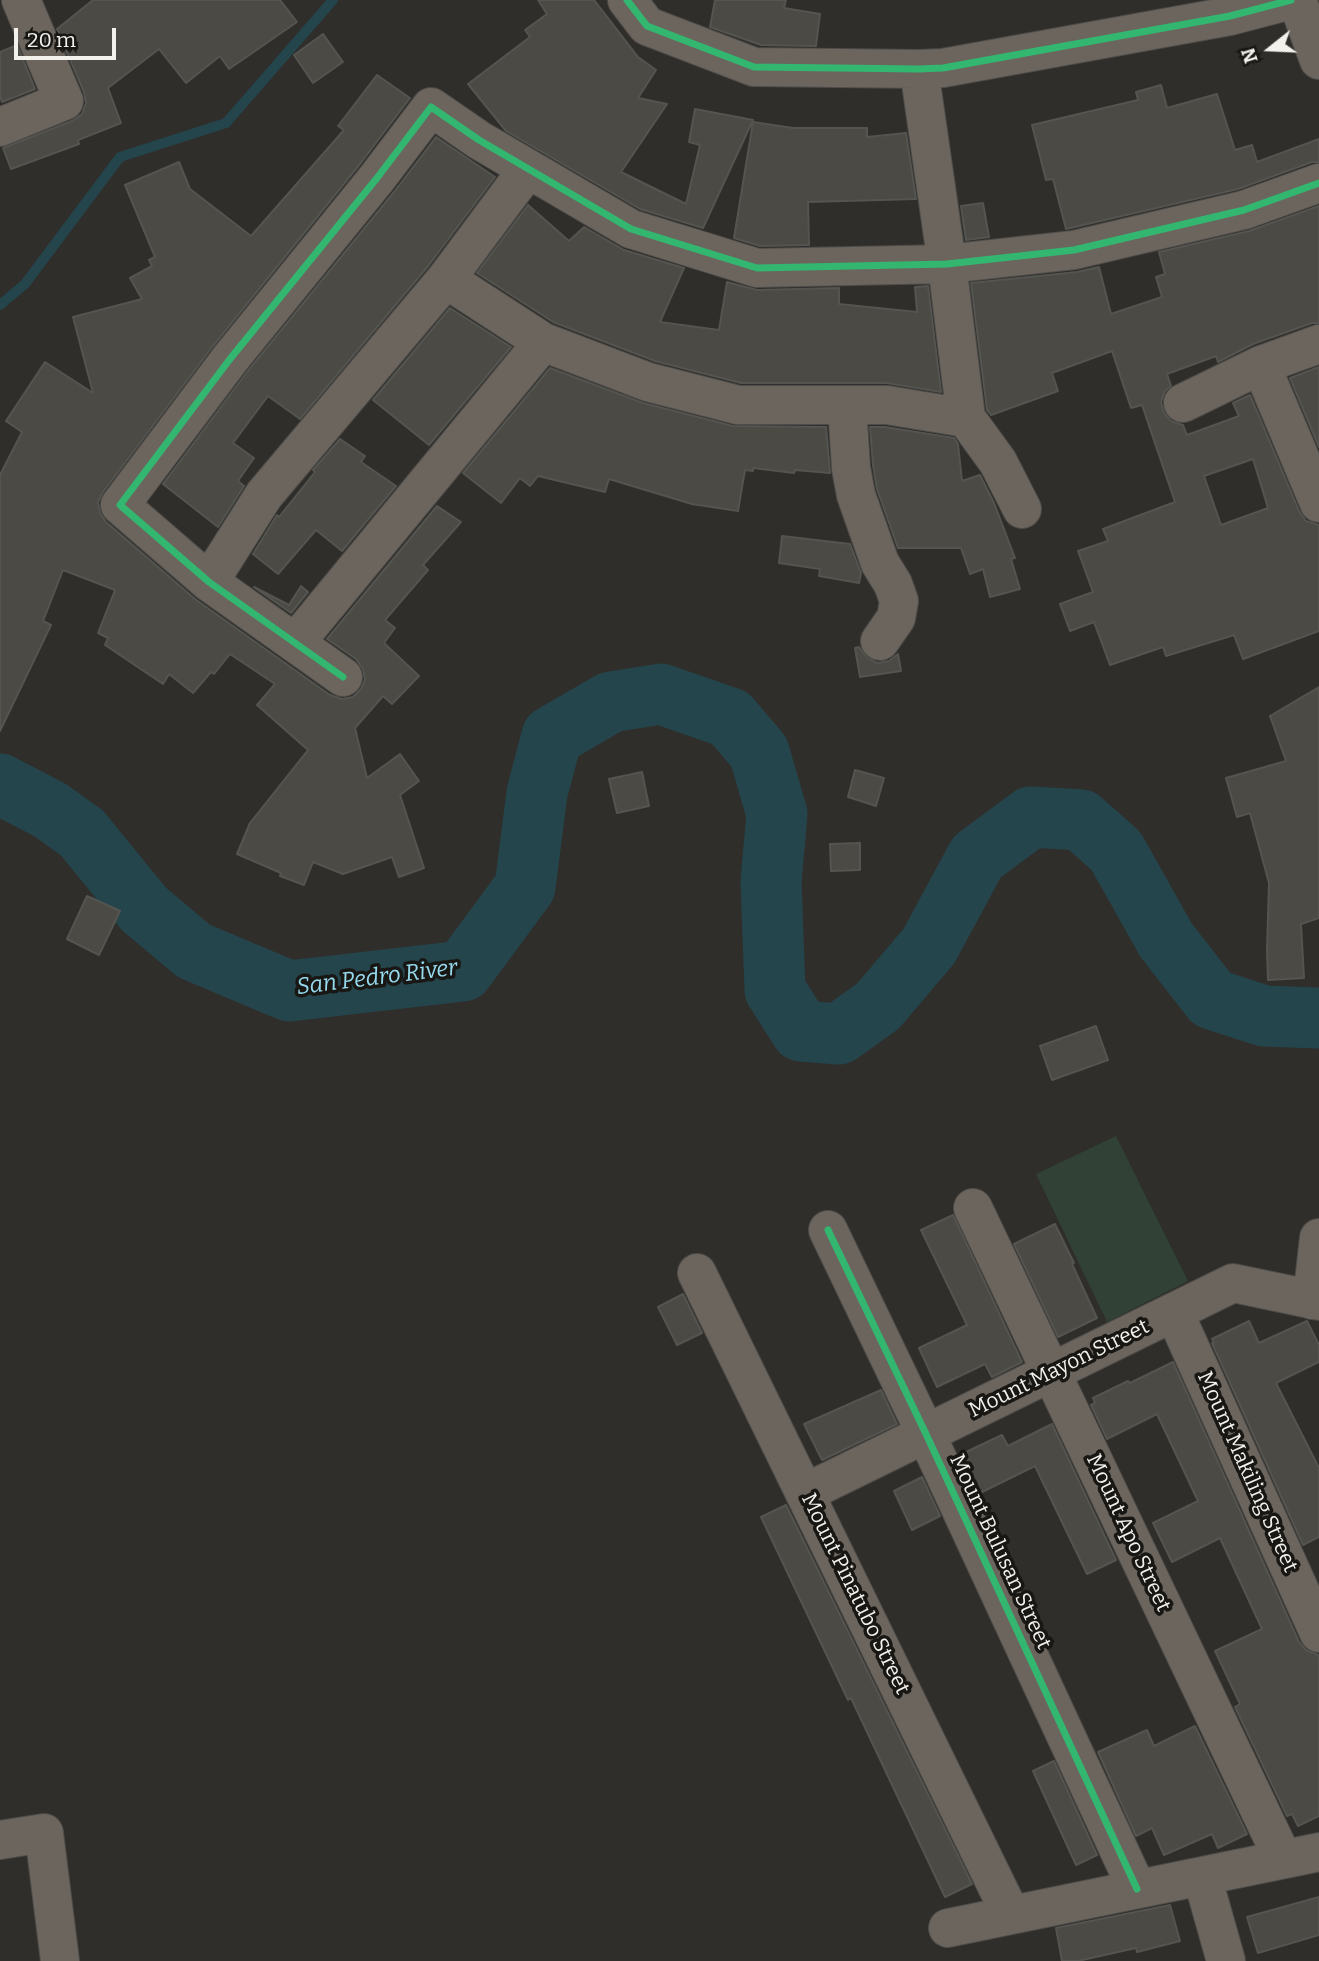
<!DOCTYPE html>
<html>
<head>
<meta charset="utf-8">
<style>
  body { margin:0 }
  #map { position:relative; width:1319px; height:1961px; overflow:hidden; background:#2f2e2a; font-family:Bitter,serif }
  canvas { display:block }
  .north { position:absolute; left:1235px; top:14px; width:70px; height:70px; -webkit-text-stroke:5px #181714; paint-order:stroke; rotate:252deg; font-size:19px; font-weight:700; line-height:28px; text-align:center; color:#f3f1ec }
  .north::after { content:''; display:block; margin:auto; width:24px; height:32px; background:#f3f1ec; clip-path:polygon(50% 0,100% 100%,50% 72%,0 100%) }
  .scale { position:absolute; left:14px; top:28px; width:102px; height:32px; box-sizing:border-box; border:4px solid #f3f1ec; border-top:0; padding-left:9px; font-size:21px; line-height:24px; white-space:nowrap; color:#f3f1ec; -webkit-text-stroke:5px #181714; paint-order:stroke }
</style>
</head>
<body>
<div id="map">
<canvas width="1319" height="1961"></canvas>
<div class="north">N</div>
<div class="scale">20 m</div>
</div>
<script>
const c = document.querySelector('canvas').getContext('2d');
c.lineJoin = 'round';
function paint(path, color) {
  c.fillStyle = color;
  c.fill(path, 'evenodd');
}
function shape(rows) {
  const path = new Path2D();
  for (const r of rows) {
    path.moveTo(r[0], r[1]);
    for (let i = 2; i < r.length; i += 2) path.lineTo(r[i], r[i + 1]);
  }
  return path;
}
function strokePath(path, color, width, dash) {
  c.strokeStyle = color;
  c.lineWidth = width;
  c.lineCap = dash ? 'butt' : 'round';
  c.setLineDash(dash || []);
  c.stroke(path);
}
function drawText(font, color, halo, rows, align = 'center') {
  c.font = font + ' Bitter,serif';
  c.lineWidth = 7;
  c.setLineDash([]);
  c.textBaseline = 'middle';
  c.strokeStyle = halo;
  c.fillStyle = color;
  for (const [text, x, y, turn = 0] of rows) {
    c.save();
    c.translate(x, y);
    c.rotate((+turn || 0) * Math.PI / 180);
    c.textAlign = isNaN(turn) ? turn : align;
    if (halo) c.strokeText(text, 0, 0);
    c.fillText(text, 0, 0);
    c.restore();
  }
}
paint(shape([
  [1116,1136,1188,1281,1107,1322,1036,1174]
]), '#314136');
strokePath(shape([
  [0,305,25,284,120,157,226,123,333,0]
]), '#25454d', 10);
strokePath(shape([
  [0,784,50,810,82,833,144,909,194,951,289,991,463,971,525,887,537,793,552,736,611,702,661,694,730,718,759,752,777,814,771,881,775,990,801,1031,839,1034,878,1006,929,946,977,857,1031,817,1081,820,1116,851,1166,940,1212,999,1264,1016,1319,1018]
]), '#25454d', 61);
const building = shape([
  [93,0,280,0,297,22,229,69,220,56,186,83,159,49,108,88,121,123,78,140,79,144,11,169,3,148,72,121,82,114,86,103,84,92,57,29,93,0],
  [538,0,594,0,638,57,656,70,638,98,667,104,621,172,686,204,700,145,689,142,695,109,753,120,703,228,640,209,506,131,468,84,530,37,525,30,547,14,538,0],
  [715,0,786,0,784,8,820,14,816,46,761,45,710,27,715,0],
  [323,34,343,62,313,83,294,55,323,34],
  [17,45,35,89,2,102,0,96,0,52,17,45],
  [377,75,410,98,360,164,213,346,103,492,98,502,100,513,106,522,195,599,330,695,342,699,353,697,361,689,365,680,363,669,356,659,327,639,437,506,461,522,423,565,428,570,385,620,395,628,384,643,419,676,392,704,383,696,355,728,367,778,400,754,419,781,400,795,424,868,399,877,392,857,343,874,313,862,304,885,280,876,281,873,237,854,250,823,308,750,257,705,275,684,230,654,214,674,211,672,193,693,169,674,163,684,105,645,108,638,98,633,115,590,63,570,43,621,51,625,0,731,0,475,22,432,6,421,45,362,93,393,73,317,142,299,130,278,152,266,149,260,155,257,125,185,179,162,190,189,251,236,344,130,338,126,377,75],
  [1161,85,1167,108,1217,94,1235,150,1252,145,1257,162,1319,139,1319,162,1312,162,1238,189,1066,229,1053,179,1046,180,1032,125,1138,100,1136,92,1161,85],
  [753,122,793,128,867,128,867,137,906,133,916,199,808,202,809,245,760,246,734,238,753,122],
  [436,137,495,177,429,265,300,419,268,396,233,443,254,458,238,481,244,486,218,527,163,484,247,372,394,192,436,137],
  [983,203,989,237,966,240,961,206,983,203],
  [528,205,569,241,584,227,624,250,684,268,660,322,719,330,727,282,757,290,839,288,839,304,917,312,915,287,928,286,941,392,887,383,741,383,655,361,553,322,477,273,528,205],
  [1319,206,1319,323,1312,323,1253,344,1218,362,1216,356,1167,374,1171,386,1165,391,1161,402,1164,413,1171,421,1183,425,1187,435,1239,416,1233,403,1250,395,1299,511,1306,521,1319,525,1319,631,1243,659,1234,635,1166,656,1163,647,1110,665,1094,622,1070,631,1060,604,1093,592,1078,551,1108,541,1103,529,1175,502,1142,405,1131,408,1112,351,1052,373,1058,391,991,415,987,410,971,283,1077,272,1099,267,1111,314,1162,297,1156,277,1165,274,1159,252,1249,231,1319,206],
  [1253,459,1268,508,1221,525,1204,476,1253,459],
  [450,308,511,347,429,445,373,400,450,308],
  [1319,367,1319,447,1290,378,1319,367],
  [550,368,643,403,733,426,826,427,830,473,795,470,794,473,753,468,753,471,745,470,738,511,692,504,609,479,605,492,538,476,530,486,520,478,501,503,463,473,550,368],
  [870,427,885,427,954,438,958,444,962,481,980,475,994,503,1015,558,1011,559,1020,589,990,597,983,569,970,574,961,548,898,548,877,489,873,465,870,427],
  [340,439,365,456,361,462,396,486,342,551,316,530,278,574,253,554,277,515,279,517,315,472,313,470,340,439],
  [782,536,850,544,861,573,859,583,819,576,820,569,779,563,782,536],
  [301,586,308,592,291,613,254,587,289,605,301,586],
  [859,647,867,658,877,663,889,661,898,654,901,671,860,677,855,648,859,647],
  [1319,687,1319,918,1301,924,1304,978,1268,980,1267,951,1269,883,1250,813,1237,817,1226,778,1286,761,1270,716,1319,687],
  [855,770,884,778,876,806,848,797,855,770],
  [642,772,649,806,617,813,609,779,642,772],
  [860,843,860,870,831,871,830,844,860,843],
  [87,896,120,911,99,955,67,939,87,896],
  [1096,1026,1108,1060,1052,1080,1040,1046,1096,1026],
  [953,1215,1022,1362,992,1377,985,1364,937,1387,919,1348,967,1325,921,1230,953,1215],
  [1055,1224,1074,1263,1072,1264,1097,1318,1058,1337,1014,1244,1055,1224],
  [683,1294,702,1333,677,1345,658,1307,683,1294],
  [1249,1321,1259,1343,1307,1321,1319,1345,1319,1362,1276,1383,1319,1468,1319,1537,1303,1545,1212,1343,1214,1342,1212,1339,1249,1321],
  [1173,1362,1299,1642,1306,1650,1318,1655,1319,1657,1319,1816,1298,1826,1292,1814,1287,1816,1235,1707,1240,1704,1215,1651,1262,1629,1220,1538,1172,1562,1153,1523,1198,1501,1157,1414,1107,1439,1091,1405,1095,1403,1093,1398,1128,1381,1130,1383,1173,1362],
  [881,1390,897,1424,822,1460,804,1424,881,1390],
  [1052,1424,1116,1560,1087,1574,1035,1466,978,1494,961,1458,968,1455,966,1452,1002,1435,1008,1446,1052,1424],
  [922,1477,940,1516,912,1530,894,1491,922,1477],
  [786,1505,972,1884,945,1897,851,1698,848,1700,761,1517,786,1505],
  [1195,1726,1247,1834,1218,1848,1212,1834,1164,1855,1152,1828,1136,1836,1098,1752,1147,1730,1154,1746,1195,1726],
  [1054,1761,1097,1855,1076,1865,1033,1771,1054,1761],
  [1319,1897,1319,1935,1258,1953,1247,1917,1319,1897],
  [1170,1905,1180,1941,1137,1952,1136,1948,1078,1961,1062,1961,1056,1928,1170,1905]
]);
paint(building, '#4c4a44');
strokePath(building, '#545450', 2);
const street = shape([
  [627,0,647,26,754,67,919,69,943,68,1230,16,1291,0],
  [1297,0,1319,60],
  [919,69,947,264,966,418],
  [0,127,64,101,21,0],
  [446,279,543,342,648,382,738,405,887,405,966,418,998,462,1022,509],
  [1261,365,1319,503],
  [1183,403,1261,365,1319,344],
  [847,405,851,468,856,495,880,563,893,584,899,601,896,618,880,641],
  [209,582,264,495,446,279,528,169],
  [295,643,543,342],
  [343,677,209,582,120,505,230,359,377,178,431,107,479,140,631,229,757,268,947,264,1074,250,1244,210,1319,183],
  [973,1208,1283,1859],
  [828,1230,926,1434,1137,1889],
  [697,1273,1011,1915],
  [1312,1300,1319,1238],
  [1174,1312,1319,1633],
  [805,1493,1233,1283,1319,1301],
  [0,1840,44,1833,60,1961],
  [1202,1876,1226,1961],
  [948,1928,1319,1852]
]);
strokePath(street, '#4e4c4a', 40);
strokePath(street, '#6b655d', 38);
strokePath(shape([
  [627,0,647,26,754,67,919,69,943,68,1230,16,1291,0],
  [343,677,209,582,120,505,230,359,377,178,431,107,479,140,631,229,757,268,947,264,1074,250,1244,210,1319,183],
  [828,1230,926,1434,1137,1889]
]), '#33b770', 7);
drawText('21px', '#f3f1ec', '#181714', [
  ["Mount Mayon Street",1059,1369,-26],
  ["Mount Makiling Street",1247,1472,66],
  ["Mount Apo Street",1128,1533,65],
  ["Mount Bulusan Street",1000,1552,65],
  ["Mount Pinatubo Street",855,1594,64]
]);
drawText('italic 23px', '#97dbef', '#181714', [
  ["San Pedro River",377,978,-7]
]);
</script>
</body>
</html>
